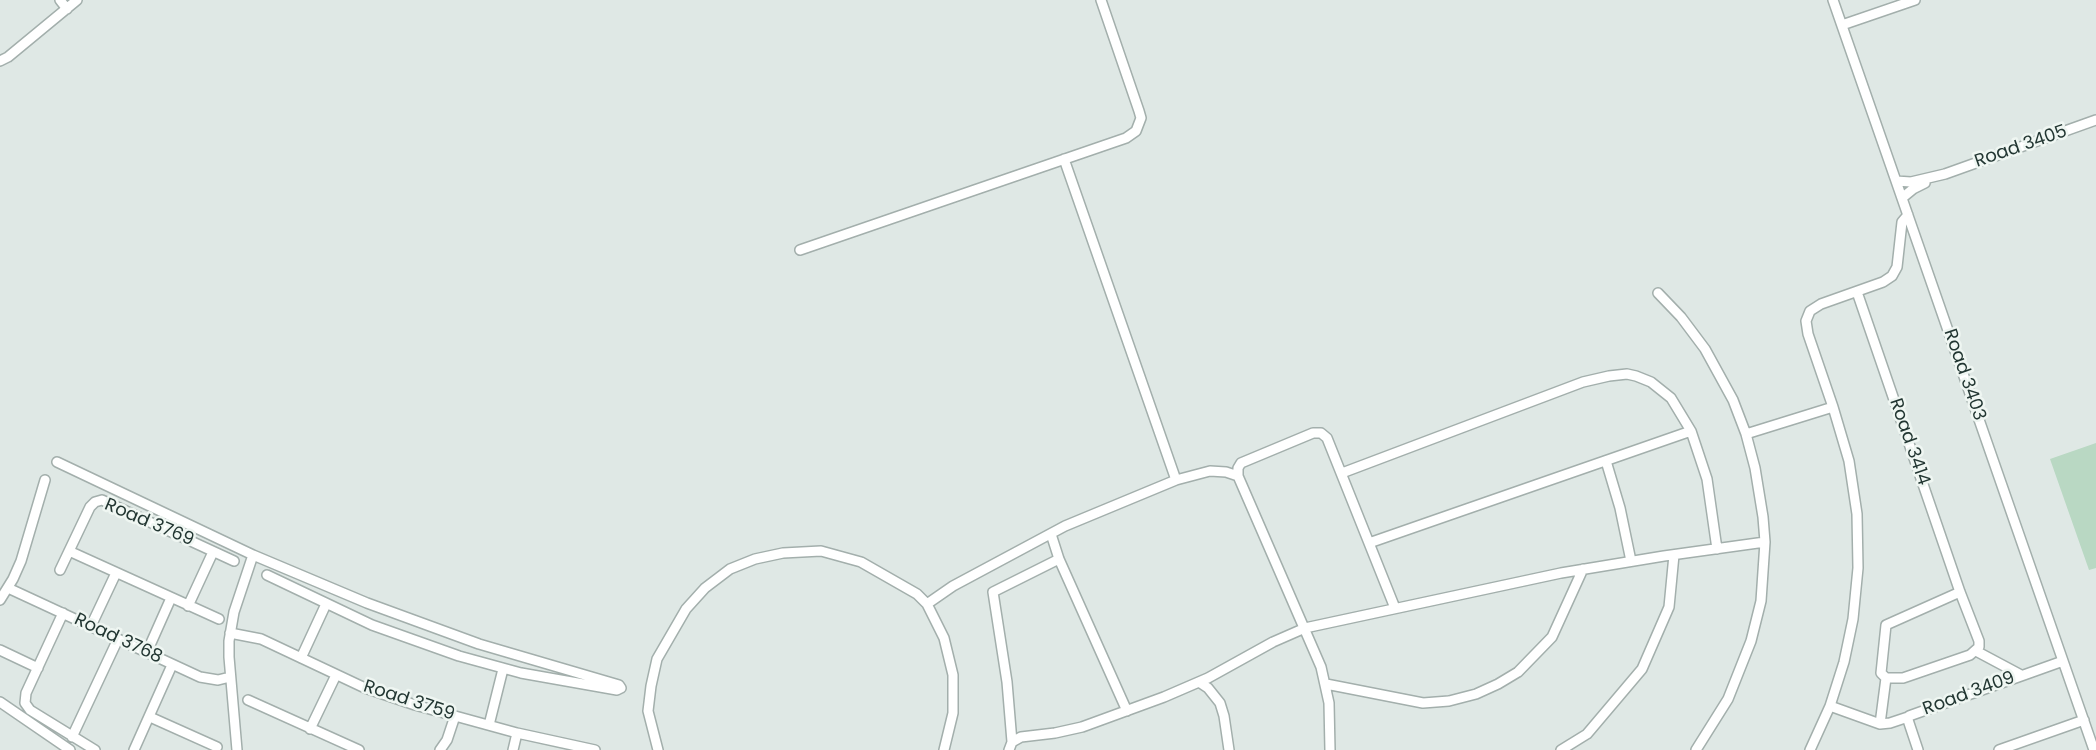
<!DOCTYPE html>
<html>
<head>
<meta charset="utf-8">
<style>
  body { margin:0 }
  canvas { display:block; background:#dfe8e5 }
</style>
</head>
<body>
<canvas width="2096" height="750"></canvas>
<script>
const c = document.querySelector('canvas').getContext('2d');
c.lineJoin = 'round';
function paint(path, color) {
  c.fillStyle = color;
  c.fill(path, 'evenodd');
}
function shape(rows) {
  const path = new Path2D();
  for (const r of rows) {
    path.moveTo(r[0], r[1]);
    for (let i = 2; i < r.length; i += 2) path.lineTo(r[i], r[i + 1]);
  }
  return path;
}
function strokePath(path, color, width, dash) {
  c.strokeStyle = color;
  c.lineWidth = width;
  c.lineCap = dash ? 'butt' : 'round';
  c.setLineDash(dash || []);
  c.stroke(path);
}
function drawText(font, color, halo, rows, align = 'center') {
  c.font = font + ' Poppins,sans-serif';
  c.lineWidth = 5;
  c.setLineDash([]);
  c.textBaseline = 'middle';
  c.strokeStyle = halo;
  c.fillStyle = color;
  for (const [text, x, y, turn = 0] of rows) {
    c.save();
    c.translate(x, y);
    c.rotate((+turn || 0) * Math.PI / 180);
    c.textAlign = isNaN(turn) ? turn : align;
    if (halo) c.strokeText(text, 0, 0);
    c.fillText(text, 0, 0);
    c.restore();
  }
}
paint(shape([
  [2096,443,2096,568,2089,570,2050,459]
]), '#b9d8c3');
const minor = shape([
  [60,0,67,9],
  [1833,0,2094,750],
  [1842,25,1915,0],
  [0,61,8,57,77,0],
  [1064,159,1176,480],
  [1896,181,1911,182,1945,174,2096,120],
  [1902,198,1913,189,1925,183],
  [800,250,1126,138,1136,131,1141,118,1139,111,1101,0],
  [1857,292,1960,592,1979,641,1979,647,1970,655,1903,678,1886,678,1881,673,1886,625,1960,592],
  [1658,293,1681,317,1705,349,1733,400,1746,434,1755,468,1763,517,1765,542,1761,601,1751,641,1728,699,1696,750],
  [1746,434,1833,407],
  [1606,461,1620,508,1631,561],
  [57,462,253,555,367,603,479,644,619,685,621,688,617,690,521,673,459,656,372,625,267,575],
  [1342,473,1583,382,1609,376,1627,374,1636,376,1651,382,1671,398,1691,431,1707,479,1717,549],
  [1051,534,1059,559,1127,711],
  [1369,543,1691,431],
  [69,551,219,619],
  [60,570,90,507,95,502,102,500,234,561],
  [8,588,200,677,218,680,230,677],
  [0,600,13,579,21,561,45,480],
  [927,604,944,638,953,675,953,713,944,750],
  [188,606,213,552],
  [63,613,26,693,25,703,30,710,95,750],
  [91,626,116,573],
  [230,633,261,639,365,688,415,705,517,733,595,750],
  [0,650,38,668],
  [1976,651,2021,675],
  [147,652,171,598],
  [301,658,326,604],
  [1199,682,1208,688,1220,703,1224,716,1229,750],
  [1326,684,1423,703,1449,701,1476,694,1498,684,1518,672,1552,637,1583,569],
  [248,700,359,750],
  [0,702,70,750],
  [1830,706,1880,724,1890,723,1908,717],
  [150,717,217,747],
  [1880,724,1886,678],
  [489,725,503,669],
  [310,729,336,675],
  [72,737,118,639],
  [1012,742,1007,682,993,592,1059,559],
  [134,750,172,665],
  [237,750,229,657,229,641,234,612,253,555],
  [440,750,447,740,455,716],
  [513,750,517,733],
  [658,750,648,711,651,686,657,659,686,609,705,588,730,569,755,559,783,553,821,551,861,562,917,594,927,604,953,586,1065,526,1176,480,1210,471,1226,472,1238,476],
  [1009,750,1012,742,1021,737,1055,733,1082,727,1164,697,1208,678,1273,642,1305,628,1561,573,1664,556,1765,542],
  [1330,750,1329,703,1321,667,1238,476,1238,468,1241,463,1313,433,1321,433,1327,438,1395,608],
  [1561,750,1587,734,1642,669,1669,607,1674,555],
  [1810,750,1830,706,1844,662,1853,619,1858,568,1857,514,1849,461,1833,407,1808,334,1806,321,1810,311,1821,304,1883,282,1892,276,1897,267,1902,222,1908,215],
  [1918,750,1908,720,1909,716,2063,661],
  [1999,750,2084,720]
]);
strokePath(minor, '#a3afac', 12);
strokePath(minor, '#fff', 9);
drawText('18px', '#223632', '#eff6f2', [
  ["Road 3405",2021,147,-19],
  ["Road 3403",1964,375,71],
  ["Road 3414",1909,442,71],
  ["Road 3769",149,523,23],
  ["Road 3768",118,639,25],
  ["Road 3409",1969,694,-20],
  ["Road 3759",409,701,18]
]);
</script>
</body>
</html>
